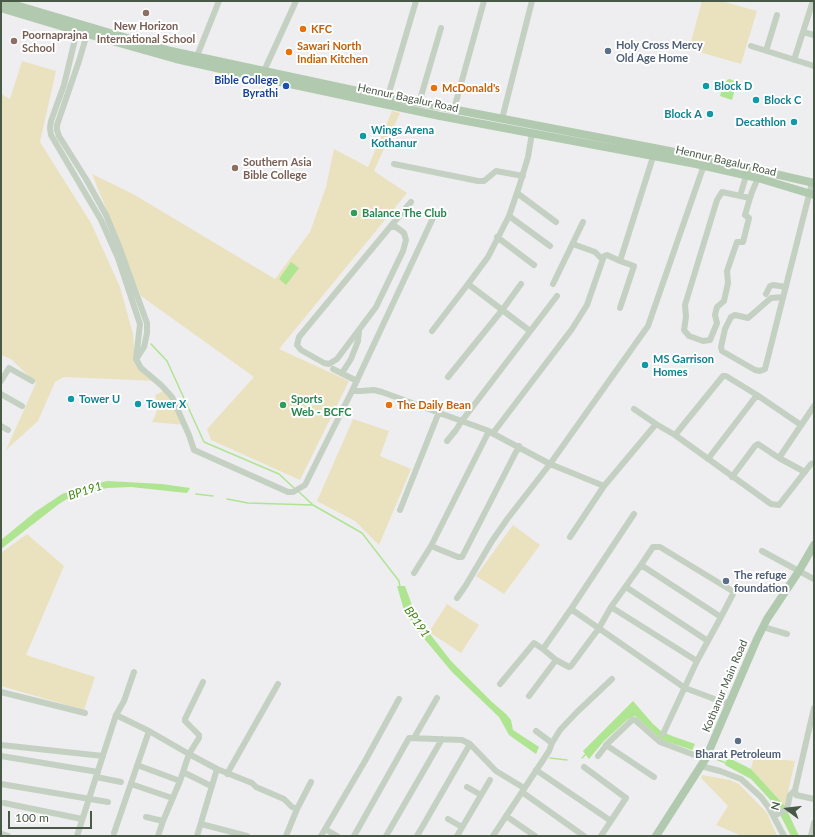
<!DOCTYPE html>
<html>
<head>
<meta charset="utf-8">
<style>
  body { margin:0 }
  #map { position:relative; width:815px; height:837px; overflow:hidden; background:#eeedf0; font-family:Lato,sans-serif }
  canvas { display:block }
  .frame { position:absolute; inset:0; border:2px solid #495947; pointer-events:none }
  .north { position:absolute; left:767px; top:789px; width:40px; height:40px; -webkit-text-stroke:3px #fff; paint-order:stroke; rotate:285deg; font-size:11px; font-weight:700; line-height:16px; text-align:center; color:#495947 }
  .north::after { content:''; display:block; margin:auto; width:14px; height:18px; background:#495947; clip-path:polygon(50% 0,100% 100%,50% 72%,0 100%) }
  .scale { position:absolute; left:8px; top:811px; width:84px; height:18px; box-sizing:border-box; border:2px solid #495947; border-top:0; padding-left:5px; font-size:12px; line-height:14px; white-space:nowrap; color:#495947; -webkit-text-stroke:3px #fff; paint-order:stroke }
</style>
</head>
<body>
<div id="map">
<canvas width="815" height="837"></canvas>
<div class="frame"></div>
<div class="north">N</div>
<div class="scale">100 m</div>
</div>
<script>
const c = document.querySelector('canvas').getContext('2d');
c.lineJoin = 'round';
function paint(path, color) {
  c.fillStyle = color;
  c.fill(path, 'evenodd');
}
function shape(rows) {
  const path = new Path2D();
  for (const r of rows) {
    path.moveTo(r[0], r[1]);
    for (let i = 2; i < r.length; i += 2) path.lineTo(r[i], r[i + 1]);
  }
  return path;
}
function strokePath(path, color, width, dash) {
  c.strokeStyle = color;
  c.lineWidth = width;
  c.lineCap = dash ? 'butt' : 'round';
  c.setLineDash(dash || []);
  c.stroke(path);
}
function drawText(font, color, halo, rows, align = 'center') {
  c.font = font + ' Lato,sans-serif';
  c.lineWidth = 4;
  c.setLineDash([]);
  c.textBaseline = 'middle';
  c.strokeStyle = halo;
  c.fillStyle = color;
  for (const [text, x, y, turn = 0] of rows) {
    c.save();
    c.translate(x, y);
    c.rotate((+turn || 0) * Math.PI / 180);
    c.textAlign = isNaN(turn) ? turn : align;
    if (halo) c.strokeText(text, 0, 0);
    c.fillText(text, 0, 0);
    c.restore();
  }
}
paint(shape([
  [702,1,721,1,757,11,741,64,689,49],
  [22,61,56,71,40,142,91,223,120,287,133,334,135,361,157,381,64,377,55,382,38,421,6,450,36,383,11,359,1,355,1,94,10,99],
  [392,111,400,113,374,171,407,193,279,349,349,381,300,480,211,440,207,429,254,377,141,296,92,174,133,194,275,279,310,232,326,187,334,149,368,167],
  [166,390,185,425,152,422,155,416,158,406,155,395],
  [353,419,389,431,380,456,411,469,379,545,355,521,317,501],
  [513,525,540,545,504,594,476,576],
  [27,534,64,566,26,655,95,677,84,710,1,686,1,553],
  [447,604,479,625,461,653,429,632],
  [754,757,795,761,785,806,751,769],
  [702,775,730,780,739,784,767,813,777,836,742,836,716,825,728,806,701,778]
]), '#eae2bf');
paint(shape([
  [730,79,736,82,736,85,732,100,720,96,723,85,725,86,727,80],
  [291,262,299,268,286,285,279,279],
  [107,481,162,484,190,488,187,493,131,487,107,488,82,494,67,499,59,504,1,549,1,540,35,512,62,494,80,488],
  [397,586,405,586,416,616,451,661,492,702,506,714,511,720,513,730,539,747,536,754,509,735,499,717,452,672,422,636,404,610],
  [633,701,653,724,661,731,672,736,695,744,692,750,662,740,635,716,628,719,604,741,589,759,583,751],
  [727,757,751,769,785,806,799,836,791,836,775,805,751,779,725,765]
]), '#afe490');
strokePath(shape([
  [151,344,167,361,204,442,279,474,294,488],
  [299,492,312,504],
  [196,494,213,496],
  [227,499,248,503,313,505,362,533,399,581,400,587],
  [550,758,567,760],
  [582,758,586,754],
  [713,758,726,763]
]), '#afe490', 1.5);
strokePath(shape([
  [77,31,64,85,51,121,50,128,51,135,101,220,118,258,140,324,136,359,141,368,161,385,172,397,189,435,194,450,288,492,293,492,305,485,352,391,361,391,374,390,382,392,489,431,431,546,414,573],
  [803,32,814,35],
  [87,34,79,61,57,125,57,130,59,136,86,179,106,215,119,246,147,323,147,333,144,347,137,358],
  [751,46,814,66],
  [766,51,777,15],
  [197,56,219,1],
  [794,60,813,1],
  [264,71,296,1],
  [388,96,416,1],
  [419,103,441,28],
  [454,109,484,1],
  [502,119,532,1],
  [394,164,478,181,484,181,496,171,523,176],
  [517,193,556,222],
  [740,196,746,176],
  [750,198,722,192,717,200,685,305,686,317,684,330,689,336,703,341,710,340,717,323,715,315,717,307,724,301,728,283,727,271,737,242,743,242,749,218,745,215,750,198,752,192,758,178],
  [509,216,550,246],
  [390,227,396,227,404,233,406,240,403,251,376,307,337,359,329,364,324,363,301,350,297,345,299,337,390,227],
  [390,227,411,202],
  [497,237,534,265],
  [573,244,595,252,602,259],
  [468,284,488,257,509,216,519,187,528,157,532,133],
  [553,284,583,222],
  [766,294,770,286,773,285,786,287],
  [783,297,771,298,748,318,735,315,731,317,725,329,721,347,722,351,755,370,760,371,765,369,812,183],
  [620,308,634,266,620,261],
  [432,331,468,284,530,331],
  [333,369,357,381],
  [342,373,351,359,358,341,359,331],
  [448,377,503,309,521,284],
  [1,381,9,368,32,381],
  [352,391,433,218],
  [1,394,22,406],
  [634,409,656,424],
  [1,426,8,430],
  [493,433,572,329,587,305,604,256,607,255,620,261,653,157],
  [675,435,723,376,726,376,757,395],
  [447,441,456,430,461,422,557,296],
  [708,459,757,395,801,425],
  [805,472,779,458,814,406],
  [732,477,755,446,758,444,779,458],
  [604,486,550,464,648,326,705,162],
  [400,510,439,412],
  [634,514,571,609,685,688,717,700,729,703],
  [570,537,604,486,656,424,675,435,771,504,779,505,811,464,814,463],
  [431,546,458,557,462,557,519,446],
  [762,551,814,579],
  [626,587,708,641],
  [457,598,466,585,492,541,508,518,550,464,490,432],
  [611,607,697,661],
  [763,627,787,634],
  [543,649,571,609],
  [500,684,534,643,543,649,556,660,569,667,571,666,599,628,611,607,641,565],
  [1,692,85,713],
  [529,696,556,660],
  [116,715,149,731,189,754,199,738,199,735,185,721,185,719,203,682],
  [536,731,552,743],
  [663,734,697,661,721,617,734,592,660,547,653,547,641,565,721,617],
  [414,738,437,698],
  [1,745,103,756],
  [606,745,654,777],
  [1,756,98,772],
  [598,756,608,743,632,720,635,720,660,742,705,759],
  [137,765,180,781],
  [701,766,720,771,741,779,761,797,769,808,784,836],
  [584,767,626,798,601,836],
  [536,770,611,821],
  [183,772,211,786],
  [227,774,278,684],
  [96,777,121,782],
  [1,784,108,802],
  [131,784,172,798],
  [467,787,481,795],
  [795,790,796,795,814,799],
  [522,792,584,836],
  [4,803,82,819],
  [506,816,535,836],
  [774,816,787,809,790,795,795,790,814,708],
  [146,817,163,821],
  [448,819,462,827],
  [201,824,247,836],
  [325,829,337,836],
  [114,833,149,731],
  [1,834,8,836],
  [77,836,116,715,124,701,134,672],
  [158,836,163,821,180,781,189,754,217,769],
  [197,836,217,769,252,783,256,787,284,799,292,807,297,809],
  [286,836,297,809,311,782],
  [321,836,365,761,399,699],
  [354,836,409,738,462,740,470,744,496,771,524,788],
  [386,836,442,739],
  [417,836,470,744],
  [457,836,490,780],
  [493,836,549,751,552,743,560,730,577,712,612,679],
  [811,836,814,823]
]), '#c4d1c2', 6);
strokePath(shape([
  [2,1,171,51,353,90,706,158,814,183],
  [1,8,87,34,176,59,243,74,440,116,696,164,758,178,814,195],
  [656,836,706,758,757,639,767,619,799,571,814,545]
]), '#b1caaf', 8);
for (const [x, y, r, color] of [
  [146,13,4,"#8d6e63"],
  [303,29,4,"#e8710a"],
  [14,41,4,"#8d6e63"],
  [608,51,4,"#5c6f8a"],
  [289,52,4,"#e8710a"],
  [286,86,4,"#1a4fb4"],
  [706,86,4,"#0f9aa8"],
  [434,88,4,"#e8710a"],
  [756,100,4,"#0f9aa8"],
  [710,114,4,"#0f9aa8"],
  [794,122,4,"#0f9aa8"],
  [363,136,4,"#0f9aa8"],
  [235,168,4,"#8d6e63"],
  [354,213,4,"#2e9e5b"],
  [645,365,4,"#0f9aa8"],
  [71,399,4,"#0f9aa8"],
  [138,404,4,"#0f9aa8"],
  [283,405,4,"#2e9e5b"],
  [389,405,4,"#e8710a"],
  [726,581,4,"#5c6f8a"],
  [738,741,4,"#5c6f8a"]
]) {
  const dot = new Path2D();
  dot.arc(x, y, r, 0, 2 * Math.PI);
  c.fillStyle = color;
  c.fill(dot);
  strokePath(dot, '#fff', 1.5);
}
drawText('bold 11px', '#785e54', '#fff', [
  ["New Horizon",146,26,"center"],
  ["International School",146,39,"center"],
  ["Poornaprajna",22,35],
  ["School",22,48],
  ["Southern Asia",243,162],
  ["Bible College",243,175]
], 'left');
drawText('bold 11px', '#c56008', '#fff', [
  ["KFC",311,29],
  ["Sawari North",297,46],
  ["Indian Kitchen",297,59],
  ["McDonald's",442,88],
  ["The Daily Bean",397,405]
], 'left');
drawText('bold 11px', '#4e5e75', '#fff', [
  ["Holy Cross Mercy",616,45],
  ["Old Age Home",616,58],
  ["The refuge",734,575],
  ["foundation",734,588],
  ["Bharat Petroleum",738,754,"center"]
], 'left');
drawText('bold 11px', '#164399', '#fff', [
  ["Bible College",278,80],
  ["Byrathi",278,93]
], 'right');
drawText('bold 11px', '#0d838f', '#fff', [
  ["Block D",714,86],
  ["Block C",764,100],
  ["Block A",702,114,"right"],
  ["Decathlon",786,122,"right"],
  ["Wings Arena",371,130],
  ["Kothanur",371,143],
  ["MS Garrison",653,359],
  ["Homes",653,372],
  ["Tower U",79,399],
  ["Tower X",146,404]
], 'left');
drawText('11px', '#495947', '#fff', [
  ["Hennur Bagalur Road",408,98,12],
  ["Hennur Bagalur Road",726,161,13],
  ["Kothanur Main Road",725,686,-67]
]);
drawText('bold 11px', '#27864d', '#fff', [
  ["Balance The Club",362,213],
  ["Sports",291,399],
  ["Web - BCFC",291,412]
], 'left');
drawText('italic 12px', '#418617', '#fff', [
  ["BP191",85,491,-18],
  ["BP191",417,622,55]
]);
</script>
</body>
</html>
